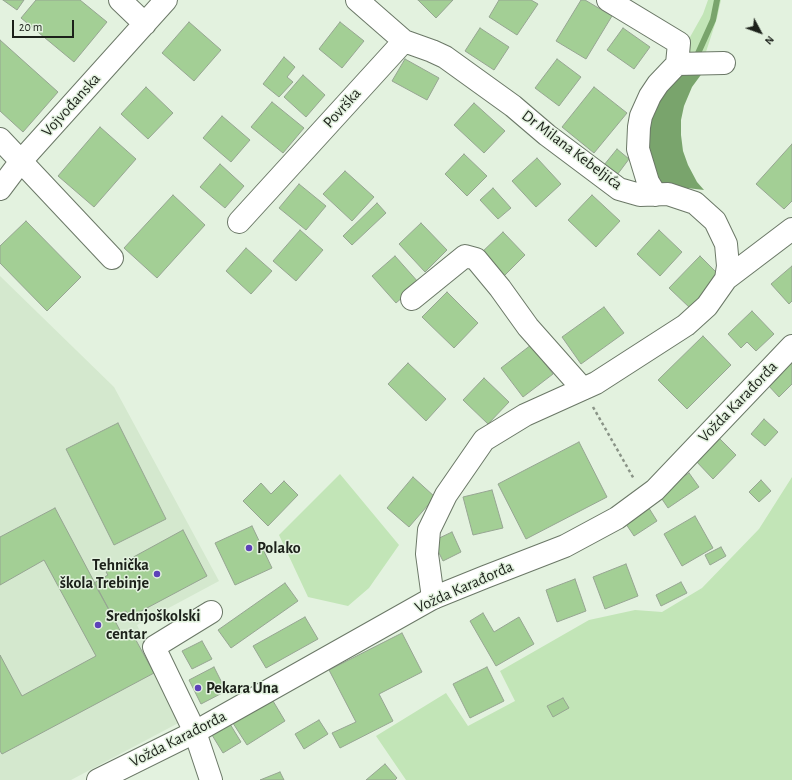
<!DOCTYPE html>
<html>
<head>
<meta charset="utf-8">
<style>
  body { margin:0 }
  #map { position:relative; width:792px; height:780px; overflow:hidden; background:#e3f2df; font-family:"Alegreya Sans",sans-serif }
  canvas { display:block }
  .north { position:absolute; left:740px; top:12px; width:40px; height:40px; -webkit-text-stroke:3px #e3f2df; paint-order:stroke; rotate:131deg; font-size:11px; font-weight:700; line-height:16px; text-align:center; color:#1c211a }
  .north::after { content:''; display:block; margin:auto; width:14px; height:18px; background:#1c211a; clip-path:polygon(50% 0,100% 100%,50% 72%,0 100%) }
  .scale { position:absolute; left:12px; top:20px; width:62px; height:18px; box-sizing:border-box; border:2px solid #1c211a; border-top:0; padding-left:5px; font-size:12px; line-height:14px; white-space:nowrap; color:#1c211a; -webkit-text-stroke:3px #e3f2df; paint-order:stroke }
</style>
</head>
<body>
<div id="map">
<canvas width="792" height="780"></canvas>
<div class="north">N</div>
<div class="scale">20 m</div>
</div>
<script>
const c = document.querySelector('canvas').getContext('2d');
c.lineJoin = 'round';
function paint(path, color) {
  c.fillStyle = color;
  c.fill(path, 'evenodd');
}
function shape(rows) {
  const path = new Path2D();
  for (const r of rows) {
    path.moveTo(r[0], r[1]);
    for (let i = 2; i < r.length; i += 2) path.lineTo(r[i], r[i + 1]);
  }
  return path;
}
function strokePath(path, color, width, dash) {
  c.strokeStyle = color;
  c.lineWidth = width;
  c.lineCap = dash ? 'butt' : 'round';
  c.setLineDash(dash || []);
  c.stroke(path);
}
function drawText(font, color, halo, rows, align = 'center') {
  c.font = font + ' "Alegreya Sans",sans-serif';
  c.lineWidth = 3;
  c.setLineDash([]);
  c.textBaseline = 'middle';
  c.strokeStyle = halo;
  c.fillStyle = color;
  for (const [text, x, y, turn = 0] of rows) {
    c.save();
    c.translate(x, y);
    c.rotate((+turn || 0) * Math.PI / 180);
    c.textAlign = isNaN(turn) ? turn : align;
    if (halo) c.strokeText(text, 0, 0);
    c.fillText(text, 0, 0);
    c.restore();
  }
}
paint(shape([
  [0,276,114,387,219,581,137,625,184,720,71,780,0,780]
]), '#d4e8ce');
paint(shape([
  [708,0,721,0,717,18,705,55,681,55,685,46,703,14],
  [340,474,399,545,369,588,348,606,308,597,279,535],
  [792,477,792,780,406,780,376,736,446,693,468,726,515,701,500,671,589,620,635,610,662,612,702,588,759,529]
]), '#c2e5b7');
paint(shape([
  [679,71,703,72,692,87,684,106,681,120,681,135,683,151,688,165,697,182,704,190,653,184,646,129,650,112]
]), '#79a46c');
strokePath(shape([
  [695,60,713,20,717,0]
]), '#79a46c', 6);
const building = shape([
  [3,0,24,0,17,10,3,0],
  [36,0,80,0,107,22,74,62,21,18,36,0],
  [418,0,453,0,436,18,418,0],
  [499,0,531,0,538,4,517,35,489,17,499,0],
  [581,0,585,0,612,16,586,59,556,41,581,0],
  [189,22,221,50,194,81,162,53,189,22],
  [340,22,364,41,342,68,319,49,340,22],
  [480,28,509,47,494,70,465,51,480,28],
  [623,28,650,47,634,69,607,50,623,28],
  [0,40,58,92,23,132,0,111,0,40],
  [284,57,295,67,287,77,293,82,279,97,263,84,284,57],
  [405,59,439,78,427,100,392,81,405,59],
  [557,59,581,77,559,106,535,88,557,59],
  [303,75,325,95,306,117,284,97,303,75],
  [146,87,173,113,148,139,121,114,146,87],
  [594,87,627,113,594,153,562,127,594,87],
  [272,102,304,128,283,153,251,127,272,102],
  [474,103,505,131,484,153,454,125,474,103],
  [222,116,250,140,231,162,203,138,222,116],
  [100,127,136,159,94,207,58,176,100,127],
  [792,144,792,201,784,209,756,184,792,144],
  [617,149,629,159,617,175,604,165,617,149],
  [464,154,487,176,467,196,445,174,464,154],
  [537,158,561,184,536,207,512,181,537,158],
  [220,164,244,186,225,208,200,187,220,164],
  [345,171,374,197,352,221,323,194,345,171],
  [299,184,326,206,306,230,279,208,299,184],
  [493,188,511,208,498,219,480,200,493,188],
  [173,195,205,225,157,278,124,248,173,195],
  [592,195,620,221,596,247,568,220,592,195],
  [377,203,386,213,352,245,343,236,377,203],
  [26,221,81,277,47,311,0,263,0,246,26,221],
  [421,223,447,250,425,272,399,244,421,223],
  [300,230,323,250,296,281,273,261,300,230],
  [659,230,682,252,660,276,637,254,659,230],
  [503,232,525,255,503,277,480,254,503,232],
  [246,248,272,271,251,294,226,271,246,248],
  [395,256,419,283,396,303,372,276,395,256],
  [700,256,720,276,690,308,669,288,700,256],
  [792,266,792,301,789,304,771,284,792,266],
  [447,292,478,323,454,348,422,317,447,292],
  [604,307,624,333,581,364,562,337,604,307],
  [752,311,774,334,756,351,747,342,741,348,728,334,752,311],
  [703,336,731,365,687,409,658,380,703,336],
  [531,345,553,374,523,397,501,368,531,345],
  [408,363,446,399,426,421,388,384,408,363],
  [791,363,792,364,792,384,779,397,767,384,791,363],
  [484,378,509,402,488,424,463,400,484,378],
  [764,419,778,432,765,446,751,434,764,419],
  [118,423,166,519,114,545,66,449,118,423],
  [718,437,736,455,713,479,695,460,718,437],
  [579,442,607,497,526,539,498,484,579,442],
  [689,473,699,487,668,508,658,493,689,473],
  [413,477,435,497,409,527,387,508,413,477],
  [761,480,771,491,759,502,749,492,761,480],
  [284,481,298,495,268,526,243,501,261,483,271,494,284,481],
  [492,490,503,528,473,535,463,497,492,490],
  [647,505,657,521,634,536,624,521,647,505],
  [55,508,124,638,132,633,154,673,2,754,0,751,0,655,22,696,96,656,44,560,0,585,0,537,55,508],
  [695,516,713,548,682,566,664,534,695,516],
  [252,526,272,568,235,585,215,543,252,526],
  [183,530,207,576,130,617,126,611,113,617,94,583,108,575,106,572,183,530],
  [452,532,461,552,443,561,433,541,452,532],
  [721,547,726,556,710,565,705,555,721,547],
  [626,564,638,596,605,609,593,577,626,564],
  [575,579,586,611,557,622,546,590,575,579],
  [681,582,687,593,661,606,656,595,681,582],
  [285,583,298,601,231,648,218,630,285,583],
  [483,613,494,632,519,617,534,644,496,666,470,621,483,613],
  [305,617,318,639,266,668,253,646,305,617],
  [402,633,422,672,379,694,393,721,340,748,332,733,356,722,329,670,402,633],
  [202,641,212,659,192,669,182,651,202,641],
  [214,667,226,691,201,704,189,680,214,667],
  [487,667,504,701,470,718,453,684,487,667],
  [270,696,285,721,247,745,231,720,270,696],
  [563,698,569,708,553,717,547,706,563,698],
  [319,720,328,734,304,749,295,734,319,720],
  [230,724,241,742,223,753,212,735,230,724],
  [385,764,397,778,395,780,366,780,385,764],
  [280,772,284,780,260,780,280,772]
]);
paint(building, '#a3cf95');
strokePath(building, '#96a592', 1);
const street = shape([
  [120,0,145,24],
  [357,0,404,41,432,51,445,57,513,106,547,135,619,189,640,195,668,194,695,203,715,221,726,244,728,266,726,279,707,306,686,325,596,383,525,415,484,440,446,495,429,530,427,554,433,598],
  [608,0,679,43,677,64,658,84,650,96,641,116,639,127,638,149,648,182,656,195],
  [677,64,724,63],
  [0,139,112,258],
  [0,189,21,161,166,0],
  [239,222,404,41],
  [726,279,792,229],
  [412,299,465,256,476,259,500,288,528,327,583,389],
  [211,612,154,647,195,732,211,780]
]);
const secondary = shape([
  [98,780,195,732,433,598,485,577,565,546,617,518,655,490,792,346]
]);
strokePath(street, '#6b7867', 24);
strokePath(secondary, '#6b7867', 24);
strokePath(shape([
  [593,407,634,479]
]), '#8a9487', 2.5, [3, 3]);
strokePath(street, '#fff', 22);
strokePath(secondary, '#fff', 22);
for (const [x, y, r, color] of [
  [249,548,4,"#5d41b9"],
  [157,574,4,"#5d41b9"],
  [98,625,4,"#5d41b9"],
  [198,688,4,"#5d41b9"]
]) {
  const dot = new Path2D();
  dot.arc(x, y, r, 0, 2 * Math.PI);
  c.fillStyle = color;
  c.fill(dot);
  strokePath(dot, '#e3f2df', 1.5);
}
drawText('16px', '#1c211a', '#e3f2df', [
  ["Vojvođanska",71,105,-48],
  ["Površka",342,108,-48],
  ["Dr Milana Kebeljića",572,150,37],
  ["Vožda Karađorđa",738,402,-46],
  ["Vožda Karađorđa",464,587,-24],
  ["Vožda Karađorđa",178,739,-27]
]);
drawText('bold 16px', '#1c211a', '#e3f2df', [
  ["Polako",257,548],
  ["Tehnička",149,565,"right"],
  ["škola Trebinje",149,583,"right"],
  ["Srednjoškolski",106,616],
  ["centar",106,634],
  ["Pekara Una",206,688]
], 'left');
</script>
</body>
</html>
